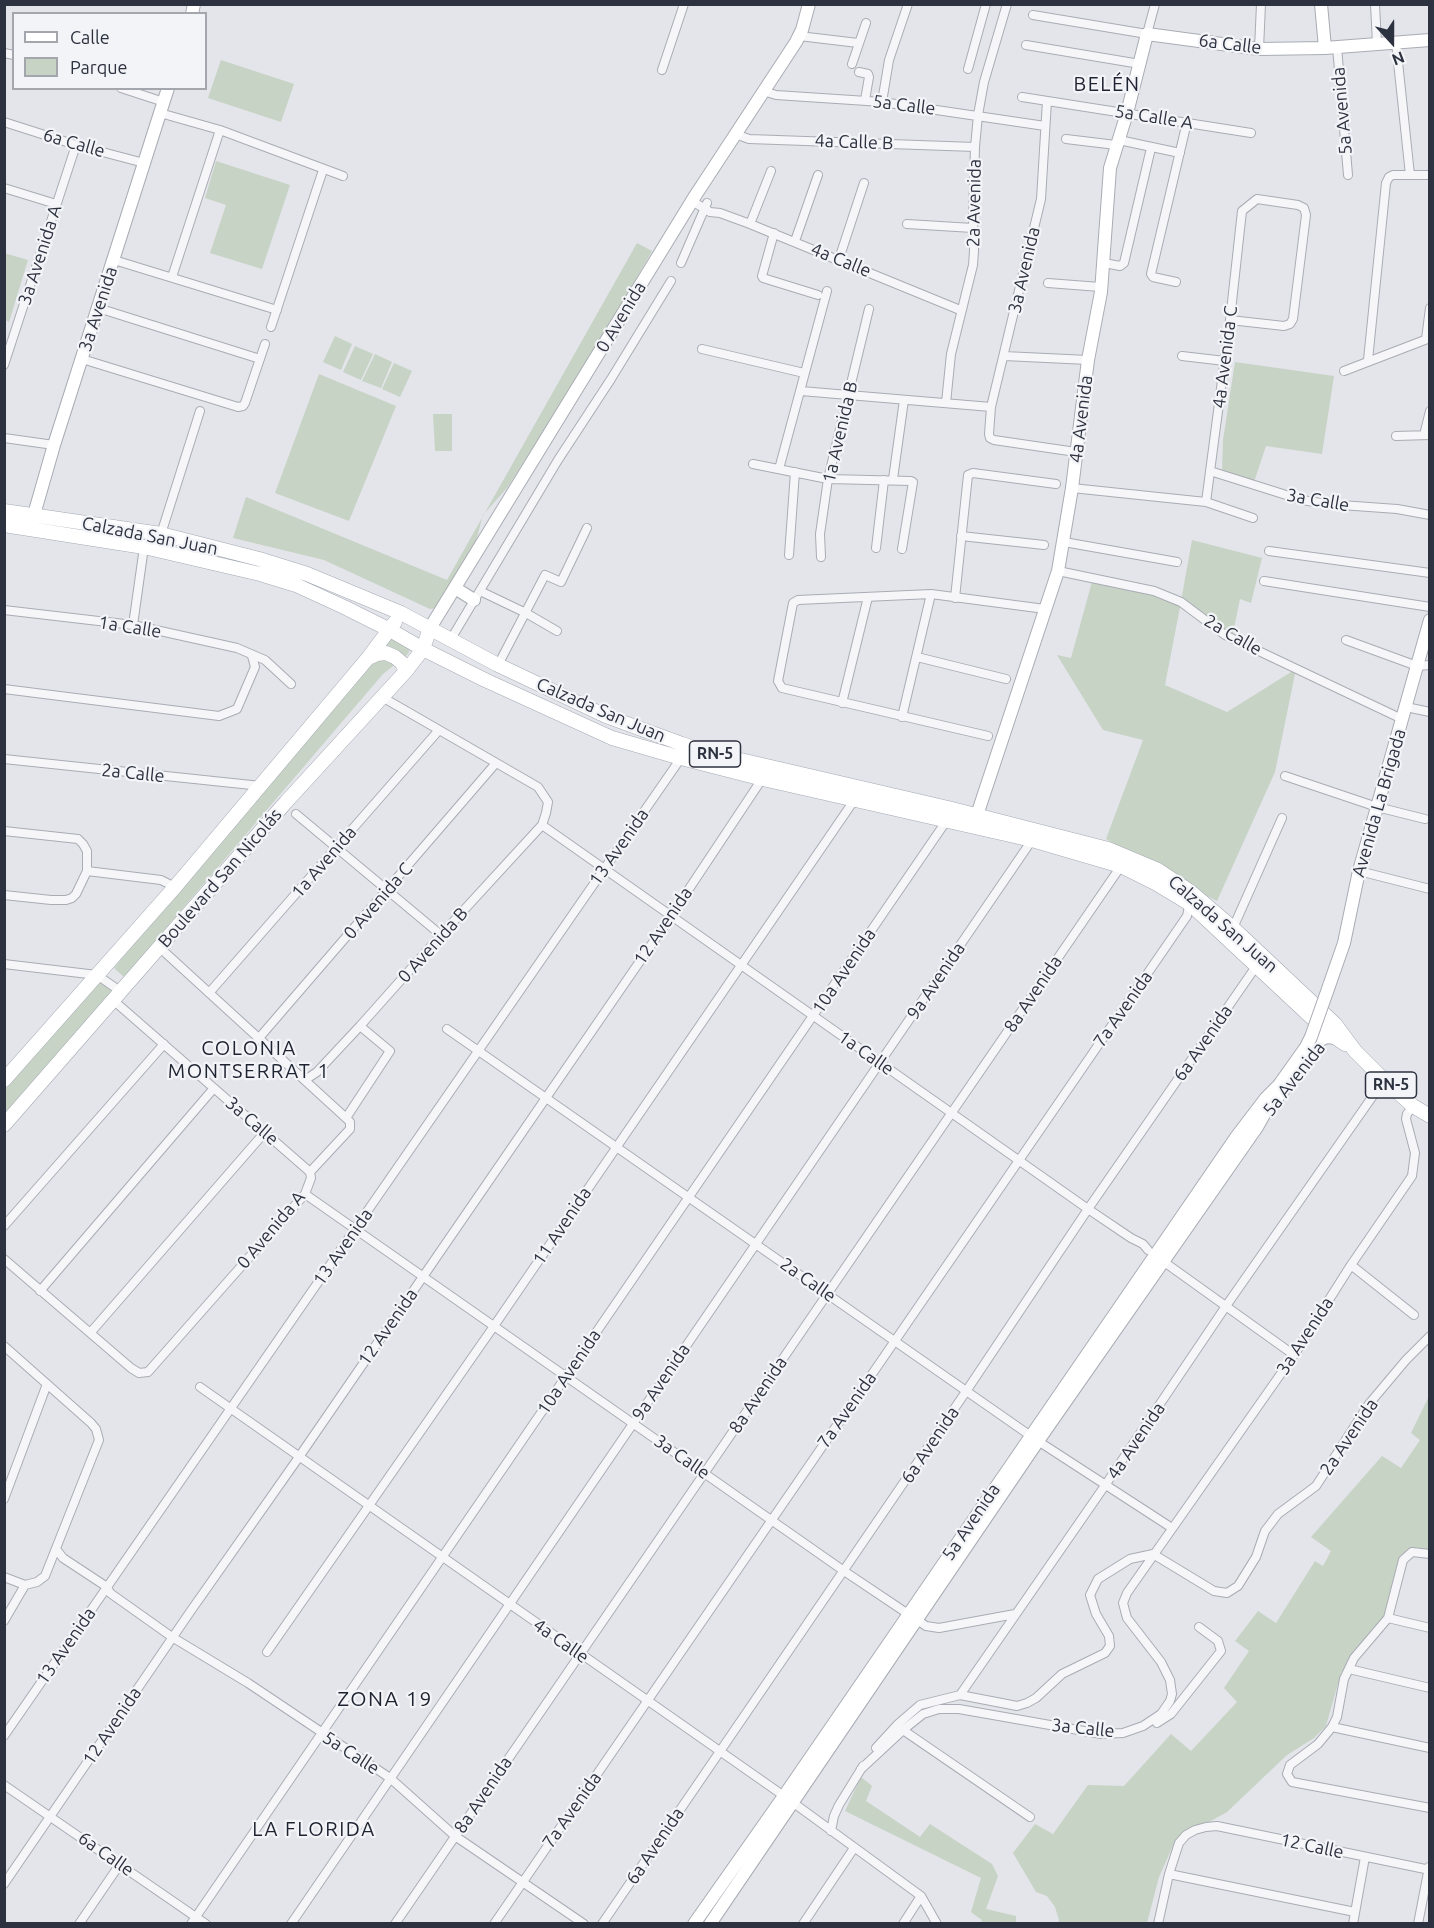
<!DOCTYPE html>
<html>
<head>
<meta charset="utf-8">
<style>
  body { margin:0 }
  #map { position:relative; width:1434px; height:1928px; overflow:hidden; background:#e3e5ea; font-family:Ubuntu,sans-serif }
  canvas { display:block }
  .frame { position:absolute; inset:0; border:6px solid #2d3240; pointer-events:none }
  .legend { position:absolute; left:12px; top:12px; width:195px; height:78px; box-sizing:border-box; background:#f3f4f7; border:2px solid #a4a6ae; margin:0; padding:8px 10px; list-style:none; font-size:18px; color:#2d3240 }
  .legend li { display:flex; align-items:center; gap:12px; height:30px }
  .legend b { width:30px; border:2px solid #a4a6ae }
  .north { position:absolute; left:1362px; top:12px; width:60px; height:60px; -webkit-text-stroke:4px #f3f4f7; paint-order:stroke; rotate:159deg; font-size:16px; font-weight:700; line-height:24px; text-align:center; color:#2d3240 }
  .north::after { content:''; display:block; margin:auto; width:21px; height:27px; background:#2d3240; clip-path:polygon(50% 0,100% 100%,50% 72%,0 100%) }
</style>
</head>
<body>
<div id="map">
<canvas width="1434" height="1928"></canvas>
<div class="frame"></div>
<ul class="legend">
<li><b style="height:8px;background:#fff"></b>Calle</li>
<li><b style="height:16px;background:#c7d3c5"></b>Parque</li>
</ul>
<div class="north">N</div>
</div>
<script>
const c = document.querySelector('canvas').getContext('2d');
c.lineJoin = 'round';
function paint(path, color) {
  c.fillStyle = color;
  c.fill(path, 'evenodd');
}
function shape(rows) {
  const path = new Path2D();
  for (const r of rows) {
    path.moveTo(r[0], r[1]);
    for (let i = 2; i < r.length; i += 2) path.lineTo(r[i], r[i + 1]);
  }
  return path;
}
function strokePath(path, color, width, dash) {
  c.strokeStyle = color;
  c.lineWidth = width;
  c.lineCap = dash ? 'butt' : 'round';
  c.setLineDash(dash || []);
  c.stroke(path);
}
function drawText(font, color, halo, rows, align = 'center') {
  c.font = font + ' Ubuntu,sans-serif';
  c.lineWidth = 4.5;
  c.setLineDash([]);
  c.textBaseline = 'middle';
  c.strokeStyle = halo;
  c.fillStyle = color;
  for (const [text, x, y, turn = 0] of rows) {
    c.save();
    c.translate(x, y);
    c.rotate((+turn || 0) * Math.PI / 180);
    c.textAlign = isNaN(turn) ? turn : align;
    if (halo) c.strokeText(text, 0, 0);
    c.fillText(text, 0, 0);
    c.restore();
  }
}
paint(shape([
  [221,60,294,84,281,122,208,98],
  [216,161,290,185,262,269,210,253,226,205,205,198],
  [637,243,652,251,592,355,507,488,483,515,475,545,436,608,430,609,324,560,233,538,246,497,447,580],
  [4,253,28,260,9,322,5,320],
  [335,336,352,344,341,370,323,362],
  [355,346,373,354,361,380,343,372],
  [375,354,392,362,381,388,362,381],
  [1235,362,1334,376,1322,454,1266,446,1254,482,1222,472,1223,440],
  [394,363,412,371,400,397,382,389],
  [319,374,396,406,349,521,275,493],
  [433,414,452,414,452,451,435,451],
  [1192,540,1262,558,1251,603,1240,599,1232,638,1181,602,1165,685,1227,712,1296,669,1275,772,1217,901,1166,875,1106,839,1143,740,1103,730,1057,655,1071,658,1093,578,1181,601],
  [385,636,411,647,408,654,383,674,124,977,114,968],
  [103,975,117,986,5,1113,5,1087],
  [1429,1396,1429,1555,1405,1553,1384,1616,1341,1673,1326,1726,1314,1738,1287,1755,1227,1812,1175,1841,1159,1877,1147,1923,1058,1923,1059,1920,1055,1907,1047,1896,1036,1892,1013,1853,1035,1824,1053,1834,1088,1785,1124,1786,1171,1734,1191,1751,1237,1702,1224,1688,1249,1651,1235,1641,1258,1611,1276,1623,1315,1561,1323,1566,1331,1551,1311,1537,1382,1456,1401,1468,1420,1440,1411,1433],
  [861,1777,872,1786,866,1801,920,1837,930,1824,992,1864,998,1876,986,1909,1016,1916,1016,1923,981,1923,982,1920,971,1912,981,1878,845,1811]
]), '#c7d3c5');
const street = shape([
  [1375,4,1377,44],
  [1033,15,1147,34,1155,4],
  [799,36,858,43],
  [1396,43,1410,175],
  [1026,45,1140,64],
  [1337,47,1348,175],
  [1259,49,1261,4],
  [4,53,14,55],
  [852,64,866,23],
  [968,69,986,4],
  [662,70,684,4],
  [859,72,868,74,869,77,865,100],
  [121,88,164,102],
  [763,91,776,95,882,102,1045,126],
  [1022,97,1251,133],
  [1047,101,1041,199,991,407,989,434,990,438,994,440,1076,452],
  [882,102,889,60,908,4],
  [160,113,220,130,343,176],
  [4,122,76,145,144,163],
  [735,134,749,139,975,147],
  [1066,139,1116,145],
  [1119,140,1180,153],
  [4,188,56,204],
  [692,201,710,212,720,213,750,224,960,310],
  [750,224,771,171],
  [907,224,973,228],
  [774,233,762,276,763,278,818,295],
  [795,241,818,175],
  [839,259,864,183],
  [114,260,277,310],
  [681,263,707,203],
  [1104,263,1120,266,1124,263,1151,148],
  [172,277,220,130],
  [1176,282,1153,277,1151,274,1187,122],
  [1048,283,1100,287],
  [98,308,260,359],
  [271,327,323,170],
  [1426,339,1430,308],
  [702,349,804,373],
  [1004,356,1088,360],
  [1182,356,1225,361],
  [82,359,238,407,243,406,245,403,265,344],
  [1368,360,1386,183,1389,177,1393,175,1430,175],
  [4,365,76,145],
  [1344,371,1430,338],
  [801,391,991,407],
  [946,403,951,354,973,265,974,251,973,218,975,147,978,115,984,82,1007,4],
  [1424,435,1430,411],
  [1396,436,1430,435],
  [4,438,54,445],
  [753,464,828,479,911,481,913,482,902,549],
  [779,469,827,291],
  [1210,471,1302,500,1327,504,1397,509,1430,515],
  [893,479,904,400],
  [1072,488,1206,502,1253,518],
  [1206,502,1230,320,1242,211,1257,199,1298,205,1304,208,1306,215,1293,319,1290,324,1284,326,1230,320],
  [161,534,200,411],
  [961,536,1044,545],
  [1064,542,1177,562],
  [876,548,884,480],
  [1269,551,1430,573],
  [789,555,795,472],
  [821,557,820,534,828,479,869,309],
  [1058,571,1154,591,1181,602,1225,635,1402,719],
  [1264,581,1430,607],
  [480,591,526,613,557,631],
  [955,598,968,475,973,473,1056,484],
  [4,610,133,625,237,648,265,660,291,684],
  [133,625,144,547],
  [451,639,558,460,611,379,671,281],
  [1346,640,1417,666,1430,665],
  [917,657,1006,679],
  [498,665,545,575,561,582,587,528],
  [4,689,219,716,237,709,255,667,252,656],
  [842,703,868,597],
  [1406,707,1430,712],
  [902,717,931,594],
  [988,736,782,688,778,681,793,603,798,600,931,594,1045,609],
  [4,759,261,786],
  [1285,776,1377,807,1425,819],
  [296,814,441,935],
  [542,825,1088,1209,1131,1238,1143,1244,1148,1250],
  [4,831,78,839,83,844,87,851,87,871,76,894,72,898,66,900,51,900,4,895],
  [87,871,161,880,175,887],
  [1359,871,1430,889],
  [1233,928,1282,818],
  [159,947,346,1118],
  [4,964,97,975,120,991],
  [209,993,439,730],
  [113,1000,310,1172],
  [447,1029,1038,1441,1172,1528],
  [259,1038,496,763],
  [305,1080,317,1072,360,1026,441,935,542,825,546,813,548,802,538,787,382,697],
  [305,1194,844,1571,926,1626,939,1628,1015,1614],
  [4,1226,164,1044],
  [4,1259,131,1368,139,1373,148,1372,305,1194,311,1178,310,1172,350,1129,350,1122,346,1118,390,1051,360,1026],
  [1160,1259,1294,1355],
  [1351,1265,1414,1315],
  [40,1291,214,1088],
  [91,1332,265,1132],
  [4,1346,91,1423,96,1429,99,1440,45,1576,37,1582,25,1585,4,1577],
  [200,1387,784,1796,921,1896,937,1924],
  [4,1499,47,1384],
  [56,1549,63,1558,107,1587,110,1593,172,1637,248,1683,390,1778,455,1836,584,1924],
  [1153,1554,1214,1591,1227,1593,1238,1586,1256,1557,1265,1531,1278,1514,1316,1486,1369,1404,1406,1360,1430,1336],
  [1430,1554,1412,1552,1403,1560,1388,1618,1354,1658,1344,1679,1337,1717,1332,1727,1318,1744,1290,1765,1287,1774,1292,1782,1430,1808],
  [1388,1618,1430,1628],
  [4,1621,25,1585],
  [267,1652,494,1326,855,799],
  [1349,1669,1430,1688],
  [960,1695,1106,1484,1226,1306,1384,1080],
  [1157,1723,1171,1714,1221,1651,1218,1641,1199,1627],
  [1332,1727,1430,1748],
  [903,1730,1030,1817],
  [4,1736,681,758],
  [876,1748,898,1724,920,1705,960,1695,1017,1706,1027,1703,1036,1698,1062,1674,1105,1653,1110,1646,1109,1636,1096,1614,1090,1595,1098,1579,1130,1559,1153,1554],
  [861,1769,903,1730,923,1714,939,1709,959,1709,1101,1734,1123,1733,1143,1726,1161,1714,1170,1701,1172,1694,1170,1680,1161,1662,1127,1618,1123,1603,1127,1593,1294,1355,1351,1265,1412,1176,1415,1153,1406,1119,1407,1114,1413,1106],
  [4,1785,206,1924],
  [831,1831,834,1816,839,1805,863,1766],
  [1169,1874,1355,1912],
  [4,1884,190,1612,299,1457,671,916,764,776],
  [79,1924,120,1864],
  [191,1924,947,820],
  [291,1924,1032,840],
  [395,1924,1121,866],
  [494,1924,1187,916,1190,901],
  [602,1924,967,1390,1088,1209,1257,965],
  [803,1924,854,1848],
  [903,1924,921,1896],
  [1158,1924,1169,1874,1179,1843,1186,1835,1195,1830,1206,1827,1217,1826,1430,1870],
  [1353,1924,1365,1857],
  [1418,1924,1429,1867]
]);
const secondary = shape([
  [1321,4,1325,48],
  [192,14,194,4],
  [31,525,54,445,168,88],
  [455,588,474,600],
  [430,628,695,196,796,42,802,30,809,4],
  [974,824,1058,571,1072,488,1088,360,1101,292,1110,168,1127,113,1147,34,1259,49,1325,48,1430,40],
  [1329,986,1344,943,1359,871,1430,620],
  [1278,1097,1320,1040,1327,1037,1335,1038],
  [694,1924,784,1796,1237,1136,1266,1098,1279,1085],
  [710,1924,1038,1441,1257,1127,1271,1102]
]);
const primary = shape([
  [4,511,161,534,259,559,307,574,401,613,498,665,606,716,682,744,706,752,948,808,1108,849,1158,870,1191,892,1233,928,1335,1024,1355,1051,1384,1080,1413,1106,1430,1116],
  [4,525,144,547,260,574,296,585,344,607,390,630,423,649,485,680,612,738,681,758,763,779,1032,840,1121,866,1157,884,1190,904,1327,1032,1345,1044],
  [368,658,377,654,386,653,395,657,402,663,406,671],
  [4,1080,175,887,368,658,395,622],
  [4,1125,286,802,406,671,423,649,430,628]
]);
strokePath(street, '#a9acb4', 10);
strokePath(secondary, '#a9acb4', 14);
strokePath(primary, '#a4a9b4', 15);
strokePath(street, '#f6f6f8', 8);
strokePath(secondary, '#fff', 12);
strokePath(primary, '#fff', 14);
const secondaryBridge = shape([
  [1279,1085,1306,1047,1311,1037,1329,986]
]);
strokePath(secondaryBridge, '#a9acb4', 14, []);
strokePath(secondaryBridge, '#fff', 12);
for (const [x, y, w] of [
  [715,754,51],
  [1391,1085,51]
]) {
  const box = new Path2D();
  box.roundRect(x - w / 2, y - 13, w, 26, 4.5);
  c.fillStyle = '#f3f4f7';
  c.fill(box);
  strokePath(box, '#2d3240', 1.5);
}
drawText('bold 16px', '#2d3240', null, [
  ["RN-5",715,754],
  ["RN-5",1391,1085]
]);
drawText('18px', '#2d3240', '#f3f4f7', [
  ["6a Calle",1230,44,7],
  ["5a Calle",904,105,7],
  ["5a Avenida",1342,111,-95],
  ["5a Calle A",1154,117,9],
  ["4a Calle B",854,142,2],
  ["6a Calle",74,143,16],
  ["2a Avenida",974,203,-89],
  ["3a Avenida A",40,255,-72],
  ["4a Calle",841,260,22],
  ["3a Avenida",1024,270,-77],
  ["3a Avenida",98,309,-72],
  ["0 Avenida",621,317,-59],
  ["4a Avenida C",1225,357,-83],
  ["4a Avenida",1081,419,-83],
  ["1a Avenida B",840,432,-77],
  ["3a Calle",1318,500,10],
  ["Calzada San Juan",150,536,11],
  ["1a Calle",130,627,9],
  ["2a Calle",1233,635,30],
  ["Calzada San Juan",601,710,23],
  ["2a Calle",133,773,6],
  ["Avenida La Brigada",1379,803,-74],
  ["13 Avenida",619,847,-55],
  ["1a Avenida",324,862,-49],
  ["Boulevard San Nicolás",220,878,-49],
  ["0 Avenida C",378,901,-49],
  ["Calzada San Juan",1223,924,41],
  ["12 Avenida",663,926,-56],
  ["0 Avenida B",433,945,-48],
  ["10a Avenida",844,971,-56],
  ["9a Avenida",936,981,-56],
  ["8a Avenida",1033,994,-56],
  ["7a Avenida",1123,1009,-55],
  ["6a Avenida",1203,1043,-55],
  ["1a Calle",866,1053,35],
  ["5a Avenida",1294,1079,-52],
  ["3a Calle",252,1121,41],
  ["11 Avenida",562,1226,-56],
  ["0 Avenida A",271,1230,-50],
  ["13 Avenida",343,1247,-55],
  ["2a Calle",808,1280,35],
  ["12 Avenida",388,1327,-55],
  ["3a Avenida",1305,1336,-57],
  ["10a Avenida",569,1372,-56],
  ["9a Avenida",661,1382,-56],
  ["8a Avenida",758,1395,-56],
  ["7a Avenida",847,1410,-55],
  ["2a Avenida",1349,1437,-56],
  ["4a Avenida",1136,1441,-56],
  ["6a Avenida",930,1445,-56],
  ["3a Calle",682,1457,35],
  ["5a Avenida",971,1522,-56],
  ["4a Calle",561,1641,35],
  ["13 Avenida",66,1646,-55],
  ["12 Avenida",112,1726,-56],
  ["3a Calle",1083,1728,6],
  ["5a Calle",351,1753,33],
  ["8a Avenida",483,1795,-56],
  ["7a Avenida",572,1810,-55],
  ["6a Avenida",655,1846,-56],
  ["12 Calle",1312,1846,12],
  ["6a Calle",106,1854,35]
]);
c.letterSpacing = '1.5px';
drawText('20px', '#1e2331', '#f3f4f7', [
  ["BELÉN",1107,84],
  ["COLONIA",249,1048],
  ["MONTSERRAT 1",249,1071],
  ["LA FLORIDA",314,1829]
]);
c.letterSpacing = '0px';
c.letterSpacing = '1.5px';
drawText('21px', '#1e2331', '#f3f4f7', [
  ["ZONA 19",385,1699]
]);
c.letterSpacing = '0px';
</script>
</body>
</html>
